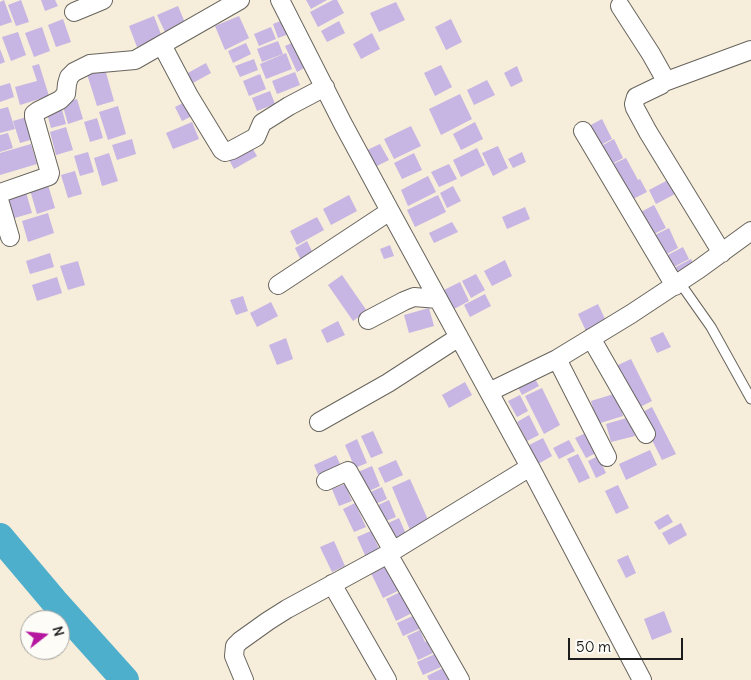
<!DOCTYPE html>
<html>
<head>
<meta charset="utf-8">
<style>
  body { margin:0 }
  #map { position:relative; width:751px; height:680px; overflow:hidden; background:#f6edda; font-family:Delius,sans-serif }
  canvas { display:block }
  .north { position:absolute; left:20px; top:610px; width:50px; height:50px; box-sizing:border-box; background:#fdfcf7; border:1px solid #a3a29f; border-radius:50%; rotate:74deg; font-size:14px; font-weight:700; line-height:20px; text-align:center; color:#1c1c1c }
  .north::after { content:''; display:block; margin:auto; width:18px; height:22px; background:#b5179e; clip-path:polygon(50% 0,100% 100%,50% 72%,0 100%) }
  .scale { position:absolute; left:568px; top:638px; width:115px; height:22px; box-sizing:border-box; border:2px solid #1c1c1c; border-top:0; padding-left:6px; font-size:15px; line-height:18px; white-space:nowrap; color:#1c1c1c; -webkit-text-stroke:4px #fdfcf7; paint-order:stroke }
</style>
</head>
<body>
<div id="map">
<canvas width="751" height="680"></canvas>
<div class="north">N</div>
<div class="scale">50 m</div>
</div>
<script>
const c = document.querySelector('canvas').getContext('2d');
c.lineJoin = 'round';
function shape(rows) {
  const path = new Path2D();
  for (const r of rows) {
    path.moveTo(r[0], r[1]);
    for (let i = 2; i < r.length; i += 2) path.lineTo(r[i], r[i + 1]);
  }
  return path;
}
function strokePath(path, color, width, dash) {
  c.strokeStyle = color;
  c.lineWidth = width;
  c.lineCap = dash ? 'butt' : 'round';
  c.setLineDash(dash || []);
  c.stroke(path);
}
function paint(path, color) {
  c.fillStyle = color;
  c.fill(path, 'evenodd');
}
strokePath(shape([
  [0,537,54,601,125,680]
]), '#4dafcc', 28);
paint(shape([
  [4,0,12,22,0,26,0,2],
  [21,0,29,22,16,26,8,5],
  [41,0,55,0,58,6,45,11],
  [306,0,327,0,311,9],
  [333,0,337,0,344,13,318,27,310,12],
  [396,2,405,20,379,32,370,13],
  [178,6,186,25,166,34,157,15],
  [154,16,162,37,137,47,129,26],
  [239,16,249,38,225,50,215,26],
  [63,19,71,42,56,47,48,25],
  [451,19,462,42,446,50,435,27],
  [283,20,289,34,278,38,273,24],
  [339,21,345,33,327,42,321,31],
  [42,27,50,51,34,57,25,33],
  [271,27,276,39,259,46,254,34],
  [18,32,26,55,11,61,2,37],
  [372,33,380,49,361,59,353,44],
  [278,41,283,54,262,62,257,49],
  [294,42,306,67,297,72,285,46],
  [246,43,251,54,233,63,228,51],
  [0,49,5,62,0,64],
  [286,53,292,69,266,79,260,64],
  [254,59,258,70,240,77,235,66],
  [206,63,211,73,191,84,186,74],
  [39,64,49,96,20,105,15,87,37,81,32,66],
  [441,65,452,87,435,96,424,73],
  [517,66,523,81,511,87,504,73],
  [105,69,114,101,97,106,87,74],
  [295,72,300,85,277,94,272,81],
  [260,74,266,89,249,96,243,81],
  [487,80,495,95,474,105,467,90],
  [10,83,14,97,0,102,0,86],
  [270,91,275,104,257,111,252,98],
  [460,94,472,119,441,135,429,109],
  [77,99,83,119,68,124,62,103],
  [187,101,194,115,182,121,175,107],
  [61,106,66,124,51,128,46,110],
  [118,106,126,134,108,140,99,112],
  [8,107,15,129,0,133,0,109],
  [30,116,37,138,20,143,13,121],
  [97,118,103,138,90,142,84,122],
  [602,119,612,139,599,146,589,126],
  [192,122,199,139,173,149,166,133],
  [475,122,483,139,461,150,453,134],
  [411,126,421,146,394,159,384,139],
  [66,127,73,150,56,155,50,132],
  [8,133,13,148,0,152,0,135],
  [132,139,136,154,117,160,112,145],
  [614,139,623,158,610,165,601,146],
  [31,144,37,164,0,175,0,153],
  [250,144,257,156,234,169,228,158],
  [380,144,389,160,373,168,365,151],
  [498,146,508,168,493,176,482,153],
  [477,148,485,165,461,177,453,160],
  [88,152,94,172,80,176,74,156],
  [522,152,526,162,513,168,508,159],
  [109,153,118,181,102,186,94,158],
  [414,153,422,170,402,179,394,163],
  [626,158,638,180,640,179,647,192,629,201,611,165],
  [449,164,457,179,439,187,431,172],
  [75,171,82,194,68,198,61,175],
  [428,176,436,192,408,206,401,190],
  [668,180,675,194,656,204,649,190],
  [48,185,55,208,37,214,30,190],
  [453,186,461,201,447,208,440,193],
  [25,189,32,213,11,219,4,195],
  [349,195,357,211,331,225,323,209],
  [438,195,446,212,415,227,407,210],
  [654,205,666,228,650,236,639,213],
  [525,207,530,219,507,229,502,217],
  [48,213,54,233,28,242,22,221],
  [317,217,324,230,297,245,290,231],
  [452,222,458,232,434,243,429,233],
  [669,228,678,248,663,256,653,236],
  [307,241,314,255,302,262,295,248],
  [390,245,394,256,384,259,380,249],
  [683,247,689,259,668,270,662,258],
  [50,253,54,267,30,274,26,261],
  [691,259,696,269,677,279,672,269],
  [505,260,512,276,492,286,484,271],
  [78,261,85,285,68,290,60,266],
  [476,274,485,290,471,298,462,281],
  [342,275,367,311,353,321,328,285],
  [57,277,62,293,37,301,32,285],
  [460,282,469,301,454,309,444,290],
  [485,294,491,306,470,317,464,305],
  [243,296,248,311,236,315,230,300],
  [271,302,278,316,257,327,250,313],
  [598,304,606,321,586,331,578,314],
  [429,308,434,326,409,333,404,315],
  [338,321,345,335,327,343,321,330],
  [663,332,671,347,657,353,650,338],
  [286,338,293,359,277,365,269,345],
  [631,359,652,401,638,408,616,366],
  [534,377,539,386,522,395,517,385],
  [465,382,472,395,449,408,442,395],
  [542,388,560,425,544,434,525,396],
  [617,393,623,416,597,424,591,401],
  [520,395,528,411,517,417,508,401],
  [652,407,676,454,662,460,639,414],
  [529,415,539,435,527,441,517,422],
  [630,417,635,436,611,442,606,424],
  [373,431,383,453,371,458,361,436],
  [590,431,600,451,586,458,575,438],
  [543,438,552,456,538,464,529,445],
  [357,439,367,463,355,468,345,445],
  [569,440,575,451,559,459,553,448],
  [650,450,657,465,626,480,619,464],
  [578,454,590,478,579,483,567,459],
  [336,455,343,471,321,481,314,465],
  [598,456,606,473,596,478,588,461],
  [396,460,403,475,385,483,378,468],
  [372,466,380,486,367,492,358,472],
  [410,479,429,522,410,530,392,487],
  [345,484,352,501,339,506,332,489],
  [618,485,629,508,616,514,605,491],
  [382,487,387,499,373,505,368,493],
  [389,500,396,517,381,523,374,507],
  [355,503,366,527,354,532,343,509],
  [668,514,673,522,659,530,654,522],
  [399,518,406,534,391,540,384,525],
  [681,523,687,535,669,545,662,533],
  [371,531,382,555,368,562,357,537],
  [334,541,345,566,332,572,320,547],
  [628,555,636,573,626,578,617,560],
  [389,565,400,590,383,598,371,573],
  [402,591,412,613,396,621,386,599],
  [664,611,672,632,652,640,644,619],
  [415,615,421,628,403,636,397,623],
  [420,630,425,642,427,641,433,653,418,660,407,636],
  [435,654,441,667,423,675,417,662],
  [443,668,449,680,429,680,427,676]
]), '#c7b5e3');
const lane = shape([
  [680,283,711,327,751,399]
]);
const street = shape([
  [280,0,343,124,390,211,530,467,388,554,460,680],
  [620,6,651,54,665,79,661,85,636,97,634,104,635,108,648,132,722,253],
  [74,12,103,0],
  [162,45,189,96,222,150,225,152,232,150,256,137,262,123,289,106,325,87],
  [664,82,751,50],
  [583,131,675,286],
  [0,193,49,176,50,173,34,117,34,114,38,111,60,100,66,94,67,84,69,77,74,72,90,64,135,60,240,0],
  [0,203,10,237],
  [278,285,390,211],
  [368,320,404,301,414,297,438,299],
  [591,338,646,434],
  [557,359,607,457],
  [489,392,557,359,631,314,699,269,751,231],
  [319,422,388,383,459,337],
  [530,467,642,680],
  [326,481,348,471,393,551],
  [332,584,387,680],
  [244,680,234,656,235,646,240,641,268,621,287,609,388,554]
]);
strokePath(lane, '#68655e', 11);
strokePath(street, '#68655e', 20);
strokePath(lane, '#fff', 9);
strokePath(street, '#fff', 18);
</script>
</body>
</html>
